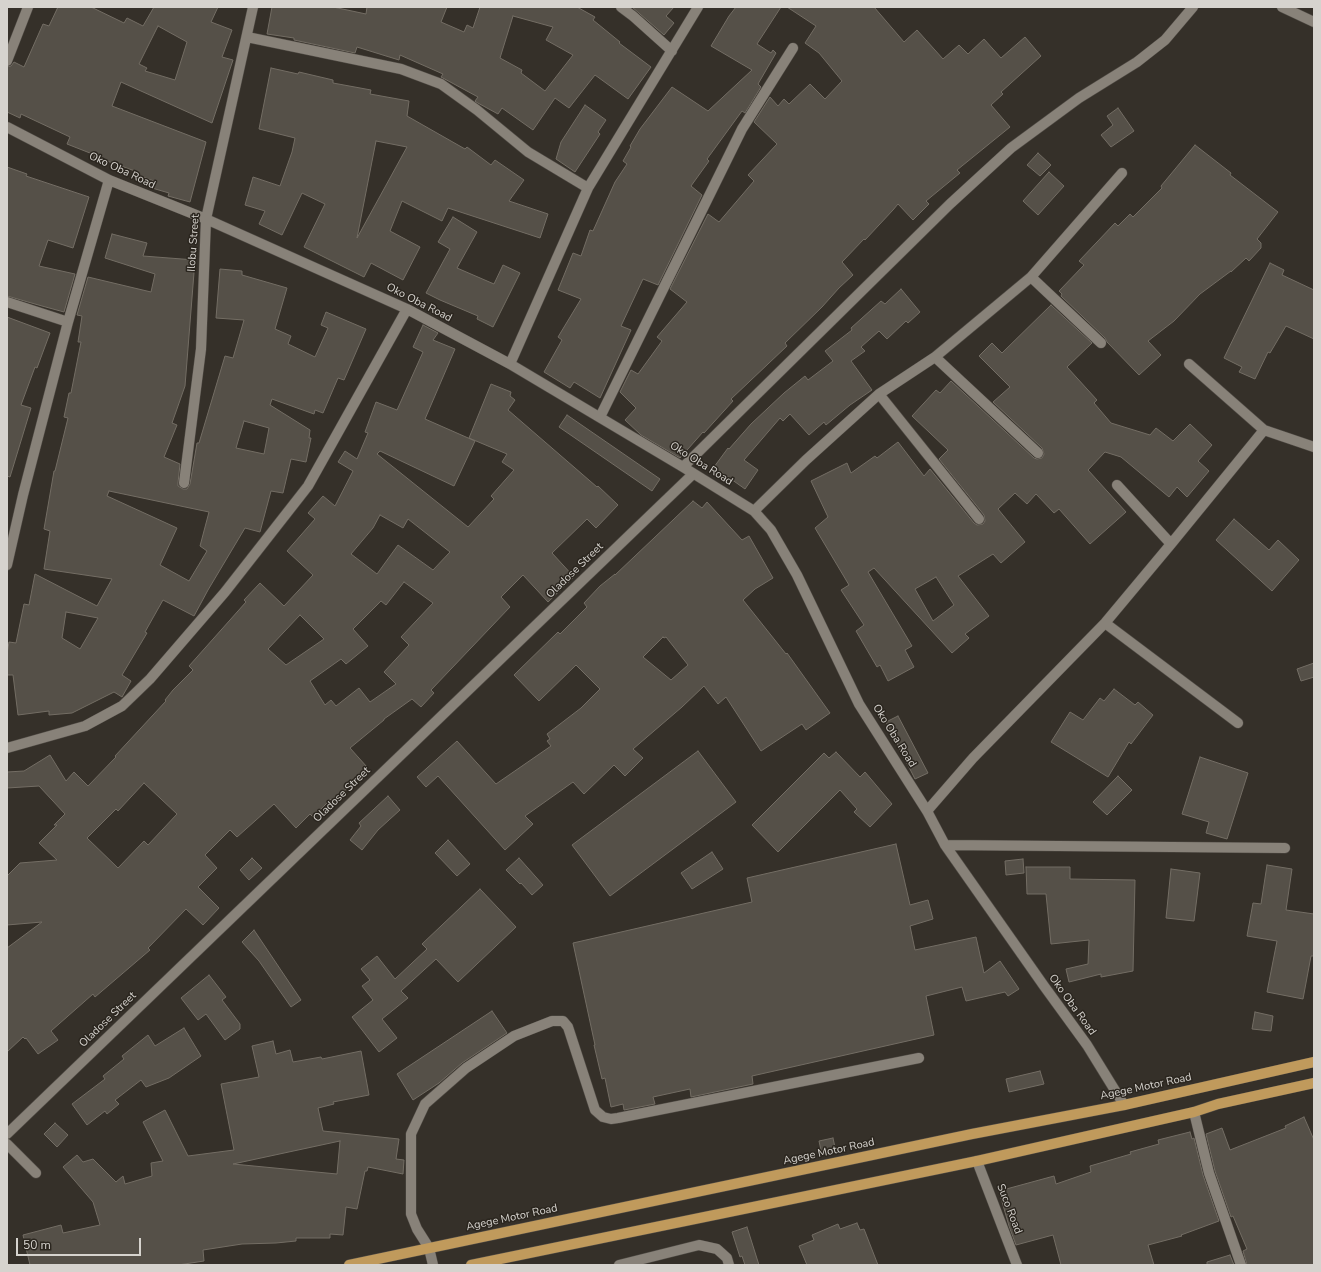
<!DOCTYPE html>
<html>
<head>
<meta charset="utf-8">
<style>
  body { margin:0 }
  #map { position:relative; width:1321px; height:1272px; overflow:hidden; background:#353029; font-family:"Nunito Sans",sans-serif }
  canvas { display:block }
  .frame { position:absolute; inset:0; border:8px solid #d6d3ce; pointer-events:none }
  .scale { position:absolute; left:16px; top:1238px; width:125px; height:18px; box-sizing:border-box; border:2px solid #d6d3ce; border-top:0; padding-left:5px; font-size:12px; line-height:14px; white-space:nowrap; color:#d6d3ce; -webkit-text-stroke:3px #2b261f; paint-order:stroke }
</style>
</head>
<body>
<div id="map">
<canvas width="1321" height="1272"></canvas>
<div class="frame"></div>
<div class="scale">50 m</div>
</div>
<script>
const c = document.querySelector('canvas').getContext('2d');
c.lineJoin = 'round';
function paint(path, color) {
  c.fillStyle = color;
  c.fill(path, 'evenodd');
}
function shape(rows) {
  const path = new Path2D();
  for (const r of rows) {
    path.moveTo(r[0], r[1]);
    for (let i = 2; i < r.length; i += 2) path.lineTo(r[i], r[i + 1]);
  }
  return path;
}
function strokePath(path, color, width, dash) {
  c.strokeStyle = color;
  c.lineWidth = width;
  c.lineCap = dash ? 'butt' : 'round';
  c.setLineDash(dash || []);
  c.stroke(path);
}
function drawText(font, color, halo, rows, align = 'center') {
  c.font = font + ' "Nunito Sans",sans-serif';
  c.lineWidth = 3;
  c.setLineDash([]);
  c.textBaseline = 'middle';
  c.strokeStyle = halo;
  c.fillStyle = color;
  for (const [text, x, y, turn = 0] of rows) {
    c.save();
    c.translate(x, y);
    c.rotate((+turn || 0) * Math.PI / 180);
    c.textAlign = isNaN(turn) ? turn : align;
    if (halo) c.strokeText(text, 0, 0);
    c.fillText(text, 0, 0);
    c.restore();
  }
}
const building = shape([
  [58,7,91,7,124,23,127,18,143,26,154,7,218,7,211,22,232,30,222,57,233,60,212,123,121,82,112,106,206,142,190,202,168,196,169,193,152,188,154,181,134,174,135,171,107,161,106,164,93,159,95,155,67,144,70,137,21,114,20,118,7,112,7,67,11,66,14,62,24,67,43,24,49,26,58,7],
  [158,26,187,42,175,80,145,71,147,68,139,64,158,26],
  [272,7,333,7,366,14,367,7,447,7,441,22,464,32,467,25,473,28,480,7,577,7,595,17,593,20,620,42,619,43,651,67,628,99,595,75,569,108,555,98,533,130,502,108,498,114,476,102,475,101,478,97,441,77,443,74,400,55,399,60,357,47,355,53,294,40,294,38,267,34,272,7],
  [513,16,553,27,546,40,573,55,545,91,521,73,522,70,500,58,513,16],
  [632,7,674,7,666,16,674,23,664,35,632,7],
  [736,7,781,7,757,44,771,53,773,50,776,53,758,84,761,87,745,113,742,111,707,159,709,161,691,186,702,195,658,285,643,279,621,326,631,330,600,398,574,382,570,388,544,372,562,340,558,337,581,299,558,290,573,253,581,256,590,230,593,231,615,182,627,164,623,161,631,147,630,146,640,129,672,87,708,111,752,70,711,46,729,16,736,7],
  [787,7,874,7,904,42,917,30,943,59,959,45,968,54,984,39,1001,58,1025,37,1041,56,1001,92,1003,94,991,105,1010,127,957,170,960,173,926,201,929,204,913,220,898,204,893,210,865,240,864,239,842,262,853,275,839,288,822,307,785,343,787,346,731,399,733,401,704,433,703,432,680,458,641,435,625,420,636,408,620,392,631,370,638,374,662,341,657,337,687,302,670,289,708,214,719,222,754,181,748,175,777,144,754,122,770,97,778,106,784,99,789,104,810,84,825,99,842,81,819,53,805,43,816,26,787,7],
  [271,68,298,74,299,72,333,80,333,83,371,90,370,94,409,101,407,116,465,149,467,147,491,165,495,160,524,180,509,201,548,214,540,238,448,208,442,221,402,201,390,231,420,247,403,280,371,263,364,277,304,247,325,204,302,193,282,235,259,224,265,211,245,205,253,177,280,186,292,152,295,138,259,129,271,68],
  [376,141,407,147,357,238,376,141],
  [585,105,606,120,598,132,600,134,575,172,556,159,561,142,585,105],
  [1118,108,1134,131,1111,147,1101,135,1113,125,1107,116,1118,108],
  [1195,145,1231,173,1230,175,1278,212,1257,239,1261,243,1261,248,1249,261,1246,258,1231,272,1231,271,1200,294,1174,321,1148,341,1161,355,1139,375,1107,342,1105,338,1061,296,1062,294,1059,291,1084,265,1079,261,1115,223,1118,226,1130,214,1133,217,1162,188,1161,186,1195,145],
  [1038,153,1051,165,1040,176,1027,165,1038,153],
  [7,167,27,174,26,176,89,197,73,248,48,240,39,266,75,274,64,312,42,306,7,296,7,167],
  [1049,172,1064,186,1038,215,1023,201,1049,172],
  [453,217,477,232,457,268,494,284,503,265,520,273,493,327,477,319,478,316,440,300,426,293,450,249,438,242,453,217],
  [112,234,147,243,143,256,195,260,185,386,172,423,177,425,164,457,180,464,178,483,178,486,183,489,187,489,190,484,197,443,199,443,225,356,233,358,244,320,216,318,220,269,242,271,242,275,287,288,275,329,291,336,288,344,315,357,328,328,321,325,326,312,366,329,344,380,338,378,323,413,315,410,314,414,272,399,270,405,310,430,309,438,311,438,306,462,291,459,283,493,271,491,260,532,245,528,208,590,194,616,163,600,145,632,147,633,122,675,131,681,122,697,114,692,72,713,49,715,49,711,18,715,13,675,7,675,7,654,9,642,16,643,24,604,29,605,35,574,97,606,112,579,44,569,50,531,44,529,54,471,55,471,68,418,64,417,69,393,71,393,81,342,78,342,82,316,77,315,88,277,151,292,155,274,105,258,112,234],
  [244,421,269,428,264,454,236,448,244,421],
  [109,491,209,512,200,546,207,551,189,581,160,565,177,528,107,496,109,491],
  [66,612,98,618,80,649,62,638,66,612],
  [1270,263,1284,270,1282,275,1314,290,1314,339,1286,326,1270,353,1268,352,1255,379,1239,372,1242,367,1224,358,1270,263],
  [901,289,920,312,908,323,906,321,887,339,879,331,861,347,865,351,851,361,872,390,850,405,826,425,824,422,809,435,790,414,783,421,780,418,744,460,758,470,745,489,714,467,728,448,729,449,751,424,784,393,805,376,808,380,833,361,825,351,852,330,851,328,881,301,885,304,901,289],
  [1051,305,1092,343,1067,367,1097,400,1094,403,1111,423,1150,435,1156,428,1173,441,1190,424,1212,445,1198,461,1209,471,1187,497,1177,487,1169,497,1121,457,1105,452,1088,470,1126,512,1090,544,1059,509,1054,513,1036,494,1027,504,1015,493,998,509,1025,542,1001,563,993,554,958,576,989,616,965,634,969,638,952,653,874,568,868,572,912,646,905,650,914,667,888,681,880,665,877,667,856,631,864,625,841,590,849,585,815,528,828,517,811,481,847,463,851,473,875,456,877,458,898,442,924,476,930,469,974,523,977,525,983,524,985,521,984,515,939,459,948,450,912,416,936,390,940,393,951,381,1034,458,1037,459,1042,458,1044,454,1042,448,993,402,1010,387,979,356,992,343,1002,353,1051,305],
  [936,577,954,605,933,621,915,589,936,577],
  [7,317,50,333,37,368,35,367,21,405,31,408,10,477,7,476,7,317],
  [423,325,438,333,433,340,455,349,425,419,475,441,454,486,380,451,377,454,468,527,494,499,491,496,514,470,502,462,507,454,469,438,491,384,511,392,510,396,515,400,508,410,597,487,598,486,618,505,596,528,587,519,552,553,574,577,548,602,523,575,501,597,510,607,431,690,434,693,421,707,412,699,384,719,384,720,350,748,367,767,334,802,331,799,313,817,310,814,296,828,274,804,237,837,230,830,205,855,217,868,198,887,219,908,203,925,186,909,148,948,150,950,95,997,93,994,51,1031,58,1040,38,1054,26,1038,25,1039,23,1037,7,1052,7,948,42,922,7,925,7,876,20,863,57,860,39,843,57,825,54,825,65,814,39,786,7,788,7,772,24,771,50,755,66,781,74,772,88,786,116,757,115,756,166,701,165,700,173,690,193,670,189,666,246,602,244,600,260,583,284,606,313,575,287,551,315,519,308,513,323,496,335,506,353,471,338,462,345,451,357,459,368,433,365,432,376,402,397,410,423,352,413,347,423,325],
  [380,515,403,528,408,519,450,552,433,570,398,545,377,574,351,554,373,528,380,515],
  [404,582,433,603,401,637,409,645,384,672,396,684,370,702,359,688,336,706,331,700,325,705,310,681,341,659,346,664,368,646,353,629,381,601,386,605,404,582],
  [300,615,324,639,286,665,268,649,300,615],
  [144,783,177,814,148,845,144,841,118,868,87,838,116,809,118,811,144,783],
  [567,415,660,479,652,491,559,427,567,415],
  [693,501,702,508,707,502,742,540,749,536,773,578,755,589,743,600,786,654,787,653,830,713,806,730,802,724,761,751,726,697,718,704,704,686,682,707,633,749,643,758,625,776,614,765,584,794,573,782,525,816,533,824,505,850,438,776,426,787,417,777,457,741,496,784,551,746,547,741,550,739,547,734,581,708,600,689,576,665,539,701,514,675,558,632,560,634,587,607,584,603,600,586,615,574,615,575,693,501],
  [663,637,664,638,666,637,688,665,671,680,643,657,663,637],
  [1234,519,1269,550,1278,540,1299,560,1272,591,1216,540,1234,519],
  [1314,663,1314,677,1301,681,1297,669,1314,663],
  [1114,689,1135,705,1138,702,1153,715,1131,744,1129,742,1108,777,1051,742,1070,712,1083,720,1100,698,1104,701,1114,689],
  [898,716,928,773,915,779,886,722,898,716],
  [698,751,736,802,610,896,572,845,698,751],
  [836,752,860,777,865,772,892,804,870,827,854,812,857,809,840,790,778,852,752,825,824,753,829,758,836,752],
  [1200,757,1248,773,1227,839,1206,833,1209,822,1182,814,1200,757],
  [1118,776,1132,790,1107,815,1093,802,1118,776],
  [388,796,400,810,378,830,362,850,350,840,361,826,359,823,388,796],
  [448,840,470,864,457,876,435,853,448,840],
  [896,844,910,905,928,900,933,919,910,926,915,950,976,937,984,973,1000,961,1019,989,1008,996,1005,992,966,1001,962,987,926,996,934,1035,752,1076,753,1084,691,1097,690,1089,653,1097,655,1104,624,1110,623,1104,611,1107,605,1078,602,1079,594,1045,595,1045,573,943,752,902,747,878,896,844],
  [712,852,723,869,692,889,681,873,712,852],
  [252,858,262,868,249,880,240,870,252,858],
  [519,858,543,885,532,895,521,883,520,884,506,870,519,858],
  [1023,859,1024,873,1006,875,1005,861,1023,859],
  [1267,865,1292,869,1286,910,1314,914,1314,956,1311,956,1303,999,1267,992,1277,941,1247,936,1253,903,1261,904,1267,865],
  [1026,867,1070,867,1070,879,1135,880,1133,971,1101,977,1101,974,1069,982,1066,969,1088,964,1089,940,1051,944,1046,894,1027,894,1026,867],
  [1171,869,1200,873,1194,921,1166,918,1171,869],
  [480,889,516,927,458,982,436,959,401,991,408,998,382,1019,397,1038,379,1052,352,1017,373,1000,362,986,370,980,361,969,377,956,395,979,427,949,422,944,480,889],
  [254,930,301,1000,291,1007,259,961,242,942,254,930],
  [209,975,226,997,222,1000,240,1024,240,1029,225,1040,206,1014,198,1020,181,998,209,975],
  [492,1011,507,1033,462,1063,439,1083,413,1100,397,1074,492,1011],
  [1255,1012,1273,1016,1271,1031,1252,1029,1255,1012],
  [184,1028,201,1056,169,1078,146,1087,141,1080,115,1100,119,1104,107,1114,105,1111,87,1125,72,1104,105,1079,103,1076,124,1059,122,1056,148,1035,155,1046,184,1028],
  [273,1041,276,1054,290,1050,293,1062,321,1057,322,1059,361,1051,369,1095,333,1102,334,1104,318,1108,323,1131,399,1139,396,1159,404,1160,403,1174,368,1167,367,1171,365,1171,357,1209,346,1207,343,1235,330,1234,330,1238,296,1238,296,1241,276,1243,242,1244,203,1250,204,1261,178,1265,30,1265,23,1235,61,1225,63,1233,100,1225,93,1202,63,1167,77,1155,83,1162,93,1159,116,1182,123,1176,125,1184,152,1176,151,1163,163,1161,143,1122,165,1110,188,1156,234,1150,221,1084,259,1077,252,1046,273,1041],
  [340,1141,337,1174,233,1164,340,1141],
  [1040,1071,1044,1084,1009,1092,1006,1079,1040,1071],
  [1304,1117,1314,1140,1314,1265,1247,1265,1243,1251,1247,1249,1233,1216,1231,1217,1215,1171,1206,1134,1222,1128,1230,1150,1286,1128,1285,1126,1304,1117],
  [55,1123,68,1135,57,1147,44,1134,55,1123],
  [1190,1132,1192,1139,1194,1138,1203,1175,1219,1221,1181,1235,1182,1236,1148,1245,1154,1265,1061,1265,1053,1235,1016,1245,1009,1226,999,1191,1054,1176,1056,1184,1091,1172,1090,1166,1131,1154,1130,1152,1159,1144,1158,1140,1190,1132],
  [833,1138,836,1152,822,1155,819,1141,833,1138],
  [857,1223,860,1230,864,1229,878,1265,807,1265,799,1246,814,1240,812,1235,838,1224,840,1229,857,1223],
  [747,1227,759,1265,745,1265,742,1256,740,1257,732,1232,747,1227],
  [1230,1255,1234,1265,1207,1265,1207,1262,1230,1255]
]);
paint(building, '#555048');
strokePath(building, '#736d64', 1);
const minor = shape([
  [621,7,633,16,672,51],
  [1282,7,1314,22],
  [247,37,401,69,441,84,477,110,528,152,588,188],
  [7,61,28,7],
  [7,127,109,180,206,219,407,309,510,364,683,467,754,511,771,530,797,575,859,704,927,811,945,845,1044,986,1087,1045,1124,1105],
  [1031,277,1101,343],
  [7,302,68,322],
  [935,357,1038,453],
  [510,364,588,188,698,7],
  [1189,364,1264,430,1314,447],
  [879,394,979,519],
  [600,417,742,129,793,48],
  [683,467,950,204,1011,148,1079,98,1137,62,1165,40,1193,7],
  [184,483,201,349,206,219,253,7],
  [1117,485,1171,544],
  [754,511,806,460,879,394,935,357,1031,277,1122,173],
  [7,565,23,495,68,322,109,180],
  [1105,623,1238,723],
  [7,748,85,726,122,706,150,679,225,592,308,486,407,309],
  [927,811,973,758,1105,623,1171,544,1264,430],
  [945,845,1285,848],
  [1194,1112,1209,1173,1241,1265],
  [7,1134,693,474],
  [7,1144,36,1173],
  [977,1161,1017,1265],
  [433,1265,429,1248,417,1229,411,1214,411,1134,425,1104,466,1068,514,1036,552,1021,563,1021,568,1027,595,1110,603,1117,611,1119,618,1118,919,1058],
  [619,1265,699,1245,717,1249,727,1258,729,1265]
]);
const major = shape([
  [349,1265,972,1134,1124,1105,1314,1062],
  [471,1265,977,1161,1194,1112,1218,1104,1314,1083]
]);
strokePath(minor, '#514c46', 11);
strokePath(major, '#514c46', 11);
strokePath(minor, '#888279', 10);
strokePath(major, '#c09a5c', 10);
drawText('11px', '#d6d3ce', '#2b261f', [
  ["Oko Oba Road",122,171,25],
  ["Ilobu Street",194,243,-86],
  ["Oko Oba Road",419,303,27],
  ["Oko Oba Road",701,464,32],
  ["Oladose Street",575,571,-44],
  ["Oko Oba Road",894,736,58],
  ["Oladose Street",342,795,-44],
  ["Oko Oba Road",1072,1005,54],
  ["Oladose Street",108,1020,-44],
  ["Agege Motor Road",1146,1087,-12],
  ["Agege Motor Road",829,1152,-12],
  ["Suco Road",1009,1209,69],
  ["Agege Motor Road",512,1218,-12]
]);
</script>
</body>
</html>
